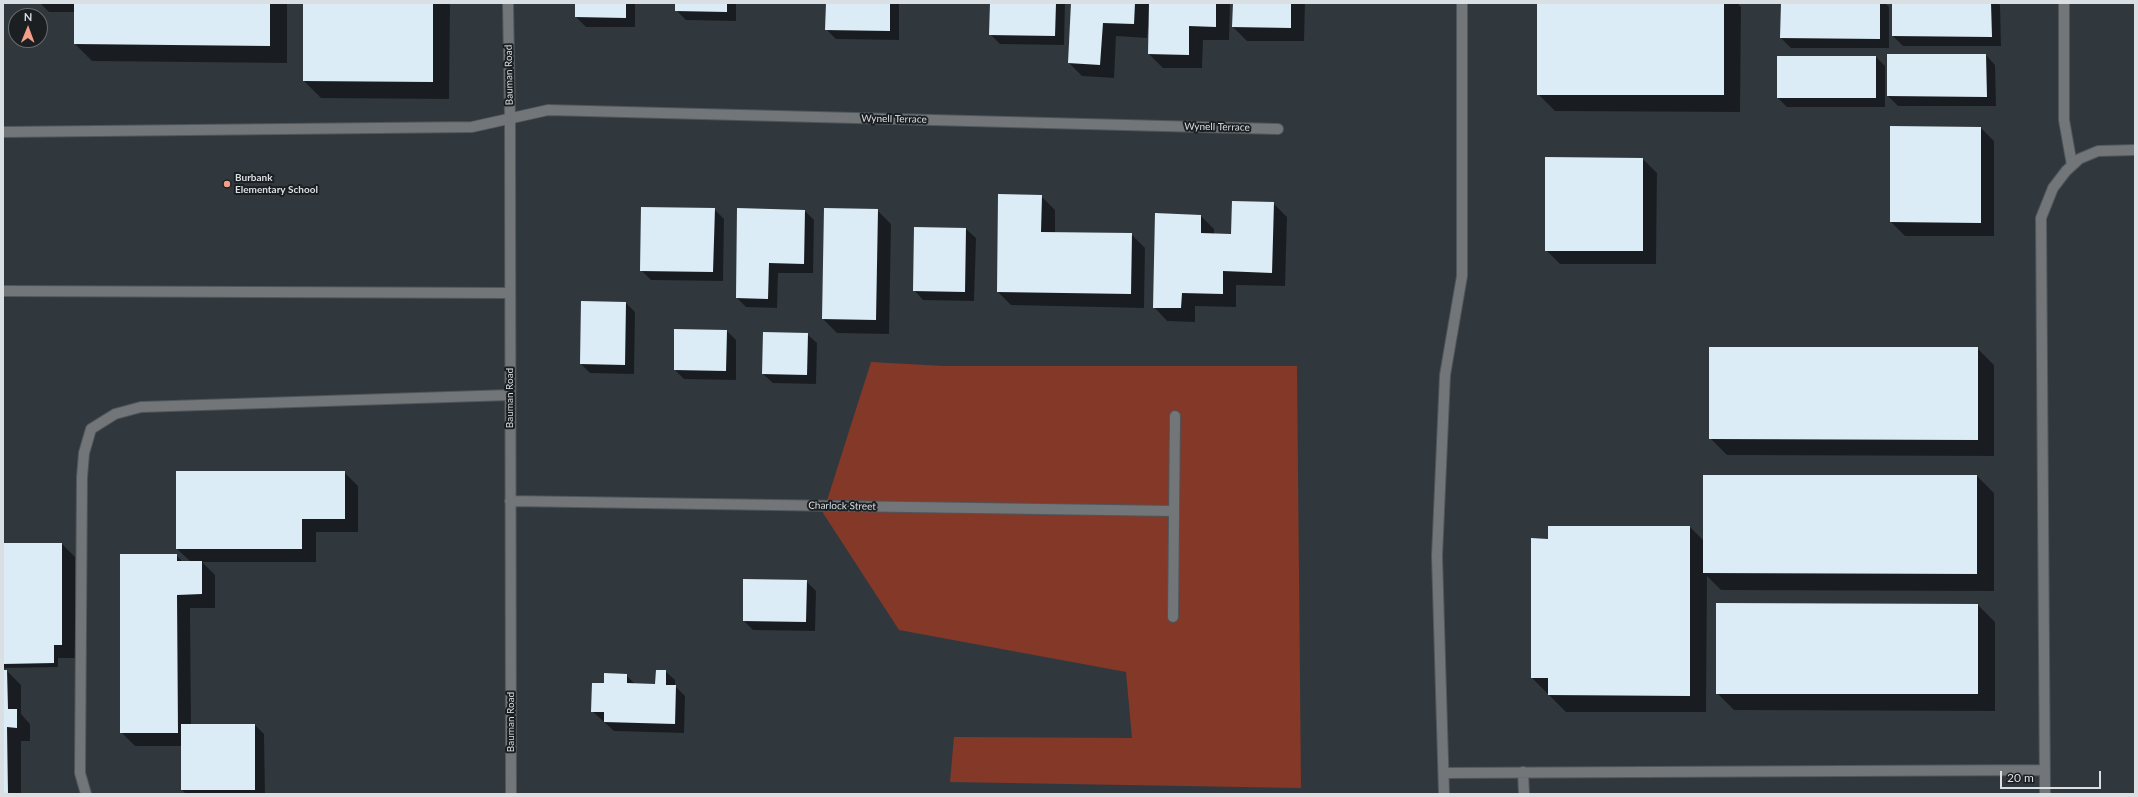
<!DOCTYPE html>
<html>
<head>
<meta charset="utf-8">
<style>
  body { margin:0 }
  #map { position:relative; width:2138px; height:797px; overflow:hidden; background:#30383e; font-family:Lato,sans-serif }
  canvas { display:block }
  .frame { position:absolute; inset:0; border:4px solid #dadfe3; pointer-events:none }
  .north { position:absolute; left:8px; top:8px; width:40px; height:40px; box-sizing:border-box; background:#1b1f22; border:1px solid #676c6f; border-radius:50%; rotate:1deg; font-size:11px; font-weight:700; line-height:16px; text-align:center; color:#dadfe3 }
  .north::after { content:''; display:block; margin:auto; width:14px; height:18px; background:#f49e89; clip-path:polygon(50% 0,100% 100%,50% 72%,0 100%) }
  .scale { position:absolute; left:2000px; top:771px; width:101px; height:18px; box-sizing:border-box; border:2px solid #dadfe3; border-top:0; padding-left:5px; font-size:12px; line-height:14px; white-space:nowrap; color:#dadfe3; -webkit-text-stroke:3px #1b1f22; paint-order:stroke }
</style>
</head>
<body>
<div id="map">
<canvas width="2138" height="797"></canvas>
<div class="frame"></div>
<div class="north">N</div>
<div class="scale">20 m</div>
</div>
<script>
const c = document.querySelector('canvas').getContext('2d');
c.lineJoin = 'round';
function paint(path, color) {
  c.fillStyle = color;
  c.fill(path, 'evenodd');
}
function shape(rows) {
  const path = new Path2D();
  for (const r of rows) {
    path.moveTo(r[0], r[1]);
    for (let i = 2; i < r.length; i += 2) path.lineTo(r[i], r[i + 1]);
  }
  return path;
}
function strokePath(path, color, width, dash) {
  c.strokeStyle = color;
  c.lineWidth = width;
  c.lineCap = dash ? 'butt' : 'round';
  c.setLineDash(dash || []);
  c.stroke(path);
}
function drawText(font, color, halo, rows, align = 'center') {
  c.font = font + ' Lato,sans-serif';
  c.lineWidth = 4;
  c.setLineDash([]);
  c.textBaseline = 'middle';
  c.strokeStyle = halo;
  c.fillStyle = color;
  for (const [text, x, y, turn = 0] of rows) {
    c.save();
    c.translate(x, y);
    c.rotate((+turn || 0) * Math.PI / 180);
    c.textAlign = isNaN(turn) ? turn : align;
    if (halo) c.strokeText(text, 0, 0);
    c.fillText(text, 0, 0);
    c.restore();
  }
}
paint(shape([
  [871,362,944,366,1297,366,1301,788,950,782,954,737,1132,738,1126,672,899,630,823,513]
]), '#843827');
paint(shape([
  [40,3,287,3,287,63,92,61,75,44,75,12,49,12],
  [304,3,448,3,450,5,449,99,321,98,304,81],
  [576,3,635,3,635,27,586,27,576,17],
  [676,3,736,3,736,21,686,20,676,10],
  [827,3,899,3,899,40,836,39,826,29],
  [991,3,1065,3,1064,45,1000,44,990,34],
  [1072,3,1230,3,1229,40,1203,40,1202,68,1163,68,1149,54,1150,28,1148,28,1147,38,1116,36,1114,78,1082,76,1069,63],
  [1234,3,1305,3,1304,41,1247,41,1233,27],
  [1538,3,1737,3,1741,7,1740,112,1555,111,1538,94],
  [1782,3,1885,3,1889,7,1889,48,1791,48,1781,38],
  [1893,3,1998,3,2000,5,2001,46,1903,46,1893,36],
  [1888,55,1986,55,1995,65,1996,106,1898,106,1888,96],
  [1876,57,1885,66,1885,107,1787,107,1778,98],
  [1981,128,1994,141,1994,236,1905,236,1891,222],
  [1643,159,1657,173,1656,264,1560,264,1546,250],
  [1041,196,1055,210,1055,233,1131,234,1145,248,1144,308,1011,305,998,292],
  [1273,203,1287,217,1285,286,1236,285,1236,307,1195,306,1195,322,1167,321,1154,307,1201,216,1214,229,1214,235,1232,235],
  [714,209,724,219,723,281,651,280,641,270],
  [877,210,891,224,889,334,837,333,823,319],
  [805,211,814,220,813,273,778,273,777,308,746,307,737,298],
  [966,229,976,238,974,301,923,300,914,290],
  [626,303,635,312,634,374,590,373,581,364],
  [727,331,736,340,736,380,684,379,675,370],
  [807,334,817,343,816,384,773,383,763,374],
  [1977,348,1994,365,1994,456,1727,455,1710,438],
  [344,472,358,486,358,532,316,532,316,562,202,562,215,575,215,608,190,608,191,725,255,725,264,734,265,794,186,794,182,790,182,746,135,746,121,732,176,555,183,562,191,562,177,549],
  [1704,476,1977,476,1994,493,1994,591,1721,590,1707,576,1706,712,1566,712,1532,678,1549,540,1690,527,1704,541],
  [3,544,62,544,75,557,75,658,58,658,58,667,3,668],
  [806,581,816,591,815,631,753,630,744,621],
  [1978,605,1995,622,1995,711,1734,710,1717,693],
  [3,671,7,671,21,685,21,714,30,724,30,741,21,741,21,794,3,794],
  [665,671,675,680,675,686,685,696,684,733,614,731,592,711,626,675,636,685,656,685]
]), '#0007');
paint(shape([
  [74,3,270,3,270,46,74,44],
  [303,3,433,3,433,82,303,81],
  [575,3,626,3,626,18,575,17],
  [675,3,727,3,727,12,675,11],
  [826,3,890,3,890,31,825,30],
  [990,3,1056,3,1055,36,989,35],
  [1071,3,1135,3,1134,24,1103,23,1100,65,1068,63],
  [1149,3,1216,3,1216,27,1189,26,1189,55,1148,54],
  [1233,3,1291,3,1291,28,1232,27],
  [1537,3,1724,3,1724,95,1537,95],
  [1781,3,1880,3,1880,39,1780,38],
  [1892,3,1991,3,1992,37,1892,36],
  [1887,54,1986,54,1987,97,1887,96],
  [1777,56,1876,56,1876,98,1777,98],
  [1890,126,1981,127,1981,223,1890,222],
  [1545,157,1643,158,1643,251,1545,251],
  [998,194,1042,195,1041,232,1132,233,1131,294,997,292],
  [1232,201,1274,202,1272,273,1223,271,1223,294,1182,293,1181,308,1153,308,1155,213,1201,215,1201,233,1231,234],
  [641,207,715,208,713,272,640,271],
  [737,208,805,210,804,264,769,263,768,299,736,298],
  [824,208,878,209,876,320,822,319],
  [914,227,966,228,965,292,913,291],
  [581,301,626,302,625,365,580,364],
  [674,329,727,330,726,371,674,370],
  [763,332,808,333,807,375,762,374],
  [1709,347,1978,347,1978,440,1709,439],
  [176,471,345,471,345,519,302,519,302,549,176,549],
  [1703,475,1977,475,1977,574,1703,573],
  [1548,526,1690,526,1690,696,1548,695,1548,678,1531,678,1531,538,1548,539],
  [3,543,62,543,62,645,54,645,54,663,3,664],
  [120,554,177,554,177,561,202,561,202,594,177,595,178,733,120,733],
  [743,579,807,580,806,622,743,621],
  [1716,603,1978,604,1978,694,1716,694],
  [3,670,7,670,8,709,17,709,17,728,7,727,8,794,3,794],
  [656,670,666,670,666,685,676,685,675,724,604,722,604,712,591,712,592,683,604,683,604,673,627,674,627,683,655,684],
  [181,724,255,724,255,790,181,790]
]), '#dcecf7');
const minor = shape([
  [508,3,510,119,511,794],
  [2064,3,2064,120,2072,165],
  [3,132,472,127,548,110,1278,129],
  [3,291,510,293],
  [510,501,1173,511],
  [1173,617,1175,416],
  [1523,772,1524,794],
  [1444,773,2044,770],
  [86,794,80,773,82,477,84,453,91,429,115,414,141,407,510,395],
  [1444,794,1437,556,1445,375,1462,276,1462,3],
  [2045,794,2041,218,2053,188,2066,171,2079,159,2098,151,2135,150]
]);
strokePath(minor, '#4f565c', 12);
strokePath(minor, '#727679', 10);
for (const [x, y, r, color] of [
  [227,184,4,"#f49e89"]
]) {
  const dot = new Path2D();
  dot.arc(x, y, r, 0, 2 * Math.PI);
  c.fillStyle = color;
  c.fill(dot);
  strokePath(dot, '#1b1f22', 1.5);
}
drawText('10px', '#dadfe3', '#1b1f22', [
  ["Bauman Road",509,75,-91],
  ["Wynell Terrace",894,119,1],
  ["Wynell Terrace",1217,127,1],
  ["Bauman Road",510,398,-90],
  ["Charlock Street",842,506,1],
  ["Bauman Road",511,722,-90]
]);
drawText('bold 10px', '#dadfe3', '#1b1f22', [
  ["Burbank",235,178],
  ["Elementary School",235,190]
], 'left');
</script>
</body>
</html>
